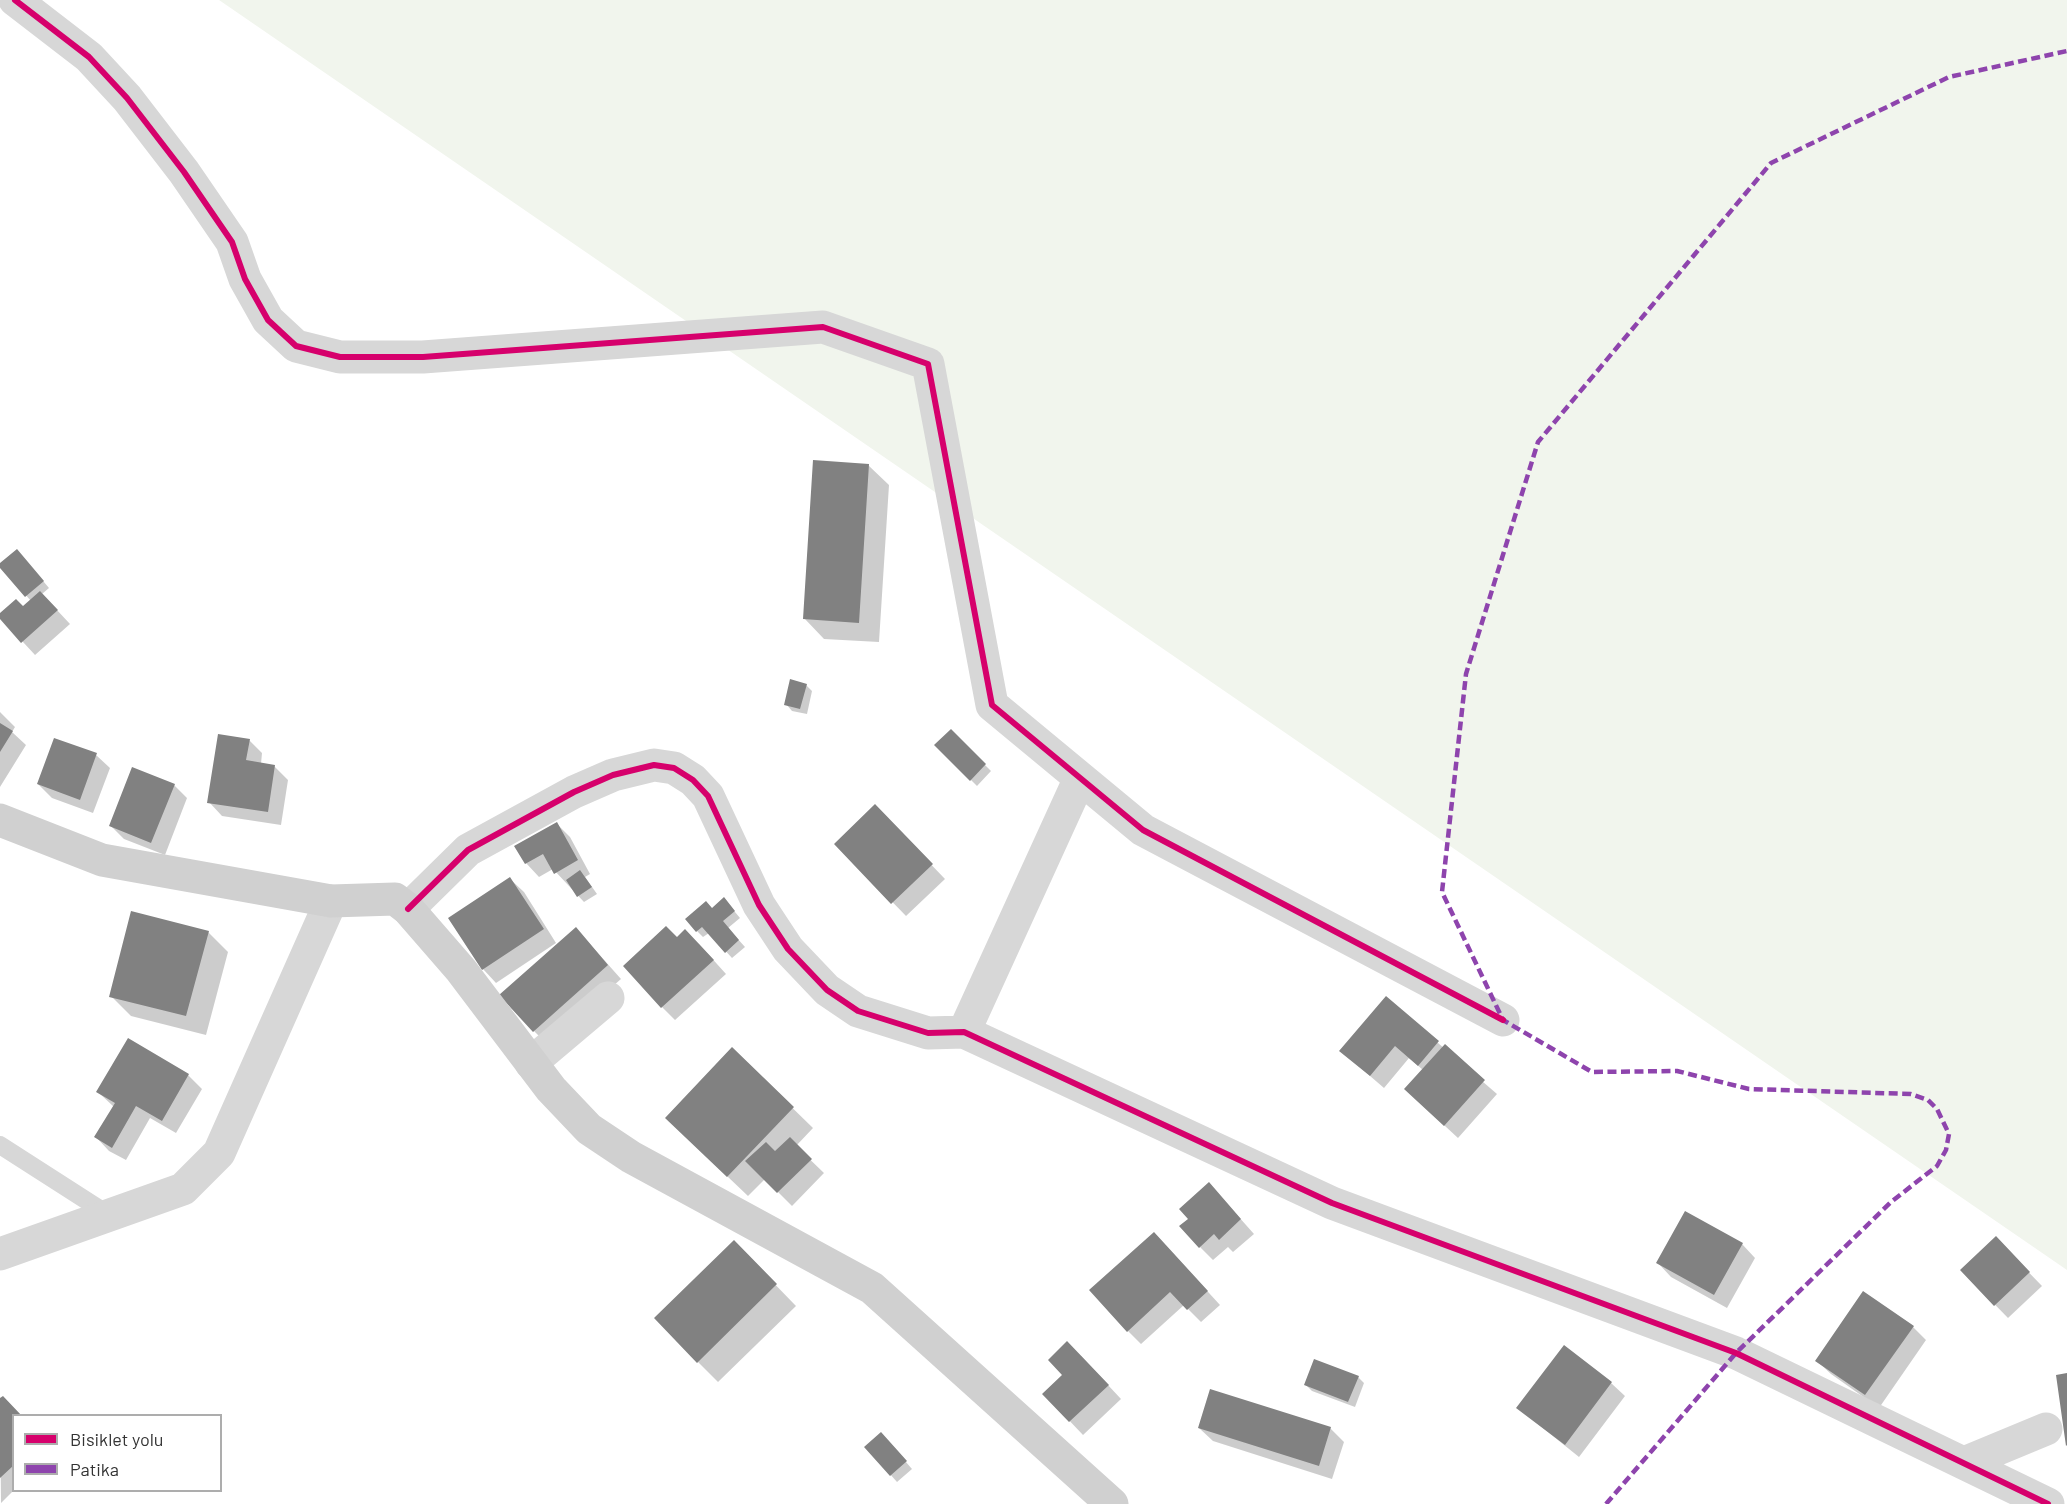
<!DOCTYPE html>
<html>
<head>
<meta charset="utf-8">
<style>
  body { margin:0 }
  #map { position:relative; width:2067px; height:1504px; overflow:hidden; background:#fff; font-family:Barlow,sans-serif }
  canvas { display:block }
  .legend { position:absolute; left:12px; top:1414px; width:210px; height:78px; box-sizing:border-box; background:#fff; border:2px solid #adadad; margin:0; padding:8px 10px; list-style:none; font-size:18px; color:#333 }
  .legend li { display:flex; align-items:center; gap:12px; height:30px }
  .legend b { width:30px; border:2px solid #adadad }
</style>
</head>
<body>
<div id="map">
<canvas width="2067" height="1504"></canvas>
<ul class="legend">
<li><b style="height:8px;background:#d6006c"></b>Bisiklet yolu</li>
<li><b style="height:8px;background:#8e44ad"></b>Patika</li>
</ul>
</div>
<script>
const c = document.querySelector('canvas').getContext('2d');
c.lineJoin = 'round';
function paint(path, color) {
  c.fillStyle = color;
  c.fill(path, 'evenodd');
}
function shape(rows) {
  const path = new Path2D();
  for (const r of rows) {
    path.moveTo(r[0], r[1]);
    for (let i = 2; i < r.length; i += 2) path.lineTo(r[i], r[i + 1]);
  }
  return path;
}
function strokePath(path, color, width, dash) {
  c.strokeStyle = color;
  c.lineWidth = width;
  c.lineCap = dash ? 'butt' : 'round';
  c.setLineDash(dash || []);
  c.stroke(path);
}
paint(shape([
  [219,0,2067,0,2067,1270]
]), '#f1f5ed');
paint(shape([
  [868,465,889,485,879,642,824,639,804,618],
  [23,557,49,588,42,594,70,624,35,655,0,617,23,608,31,601,0,566],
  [806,685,812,691,807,714,792,711,786,704],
  [0,712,15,727,12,732,26,745,0,787],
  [951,731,991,771,977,786,936,745],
  [249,740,262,753,261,764,274,766,288,780,281,825,222,816,209,802],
  [96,755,110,768,93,813,52,798,38,784],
  [174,785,187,798,165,855,124,839,111,826],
  [875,806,945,879,906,916,836,844],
  [557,824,570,837,590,874,585,877,597,894,584,902,553,869,539,877,526,863],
  [510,879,524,892,556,943,496,983,483,969,450,918],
  [730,906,740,918,728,928,745,947,732,958,709,933,703,937,697,931,712,910],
  [208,932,228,952,206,1035,131,1016,111,996],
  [677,938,699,944,726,974,675,1020,662,1007],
  [589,943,621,979,547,1044,534,1031],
  [1386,998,1497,1094,1458,1138,1419,1102,1423,1070,1409,1058,1384,1088,1341,1051],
  [732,1049,813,1128,796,1146,824,1173,792,1206,765,1179,748,1196,687,1138],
  [188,1075,202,1089,176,1133,150,1118,126,1160,109,1151,96,1137,114,1107,98,1092],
  [1222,1198,1254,1234,1233,1252,1228,1247,1213,1260,1200,1247],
  [734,1242,796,1306,718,1382,698,1362],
  [1742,1244,1755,1258,1727,1308,1671,1277,1658,1263],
  [1167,1247,1220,1305,1201,1322,1184,1305,1141,1344,1128,1331],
  [2009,1252,2042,1286,2008,1318,1962,1271],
  [1913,1327,1926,1340,1879,1408,1831,1374,1817,1361],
  [1081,1356,1121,1399,1083,1435,1044,1394],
  [1358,1377,1364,1383,1355,1407,1312,1391,1306,1385],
  [1611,1383,1625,1396,1579,1457,1518,1408],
  [0,1401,14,1416,14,1490,1,1503],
  [1199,1428,1330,1428,1344,1442,1332,1479,1213,1441],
  [887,1440,912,1469,897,1482,866,1447]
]), '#0003');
paint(shape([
  [813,460,869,464,859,623,803,619],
  [17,549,44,581,25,597,0,568,0,563],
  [40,591,58,610,21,643,0,619,0,613,16,599,23,606],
  [790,679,807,684,800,709,784,705],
  [0,723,13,731,0,752],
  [951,729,986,764,970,781,934,745],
  [218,734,250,739,246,760,275,765,268,812,207,803],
  [54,738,97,753,80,800,37,784],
  [132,767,175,784,151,843,109,826],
  [875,804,933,864,891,904,834,844],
  [557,822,578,860,554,874,543,854,525,864,514,846],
  [580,870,592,887,577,897,566,880],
  [510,877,544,929,482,970,448,918],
  [724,897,735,911,723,921,739,940,725,953,702,927,696,932,685,919,706,901,712,908],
  [131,911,209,931,186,1016,109,997],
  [666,926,677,937,685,929,714,960,661,1008,623,966],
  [576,927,608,965,533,1032,499,995],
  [1386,996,1439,1041,1418,1066,1395,1046,1370,1076,1339,1051],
  [128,1038,189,1074,162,1121,136,1106,112,1148,94,1137,115,1103,96,1092],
  [1445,1044,1485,1080,1444,1126,1404,1089],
  [732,1047,794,1107,727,1177,665,1118],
  [790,1137,812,1159,777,1193,745,1161,766,1142,775,1151],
  [1209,1182,1241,1219,1219,1240,1214,1234,1199,1248,1179,1226,1188,1219,1179,1209],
  [1685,1211,1743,1243,1714,1295,1656,1263],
  [1154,1232,1208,1291,1187,1310,1170,1292,1127,1332,1089,1290],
  [1996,1236,2030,1272,1994,1306,1960,1270],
  [734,1240,777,1284,697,1363,654,1318],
  [1863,1291,1914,1326,1865,1395,1815,1361],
  [1067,1341,1109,1385,1069,1422,1042,1394,1062,1375,1048,1360],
  [1564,1345,1612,1382,1565,1445,1516,1408],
  [1314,1359,1359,1376,1348,1402,1304,1385],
  [2067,1373,2067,1445,2066,1446,2056,1375],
  [1210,1389,1331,1427,1319,1466,1198,1428],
  [3,1396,22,1416,14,1416,14,1465,0,1478,0,1398],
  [881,1432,907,1461,890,1476,864,1447]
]), '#818181');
strokePath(shape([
  [0,1145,109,1215]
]), '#d7d7d7', 18);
strokePath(shape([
  [15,0,89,57,127,98,184,172,232,242,245,279,268,320,296,346,340,357,423,357,823,327,928,364,992,705,1143,830,1503,1020],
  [408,909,468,850,574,792,613,775,654,765,674,768,693,780,708,796,759,905,788,949,827,990,858,1011,928,1033,964,1032,1332,1203,1736,1353,2048,1504],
  [964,1032,1080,778],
  [531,1063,608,998],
  [0,1254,183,1189,219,1153,331,901],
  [1964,1463,2046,1429]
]), '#d7d7d7', 33);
strokePath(shape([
  [0,820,102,860,331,901,395,899,408,909,461,970,551,1089,589,1129,631,1157,872,1288,1112,1504]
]), '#d0d0d0', 33);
strokePath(shape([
  [1606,1504,1736,1353,1891,1202,1937,1166,1946,1150,1949,1134,1937,1109,1928,1100,1911,1094,1749,1089,1677,1071,1592,1072,1503,1020,1442,892,1466,674,1538,442,1771,163,1949,77,2067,51]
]), '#8e44ad', 4.5, [9, 4.5]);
strokePath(shape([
  [15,0,89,57,127,98,184,172,232,242,245,279,268,320,296,346,340,357,423,357,823,327,928,364,992,705,1143,830,1503,1020],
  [408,909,468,850,574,792,613,775,654,765,674,768,693,780,708,796,759,905,788,949,827,990,858,1011,928,1033,964,1032,1332,1203,1736,1353,2048,1504]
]), '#d6006c', 6);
</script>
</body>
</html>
